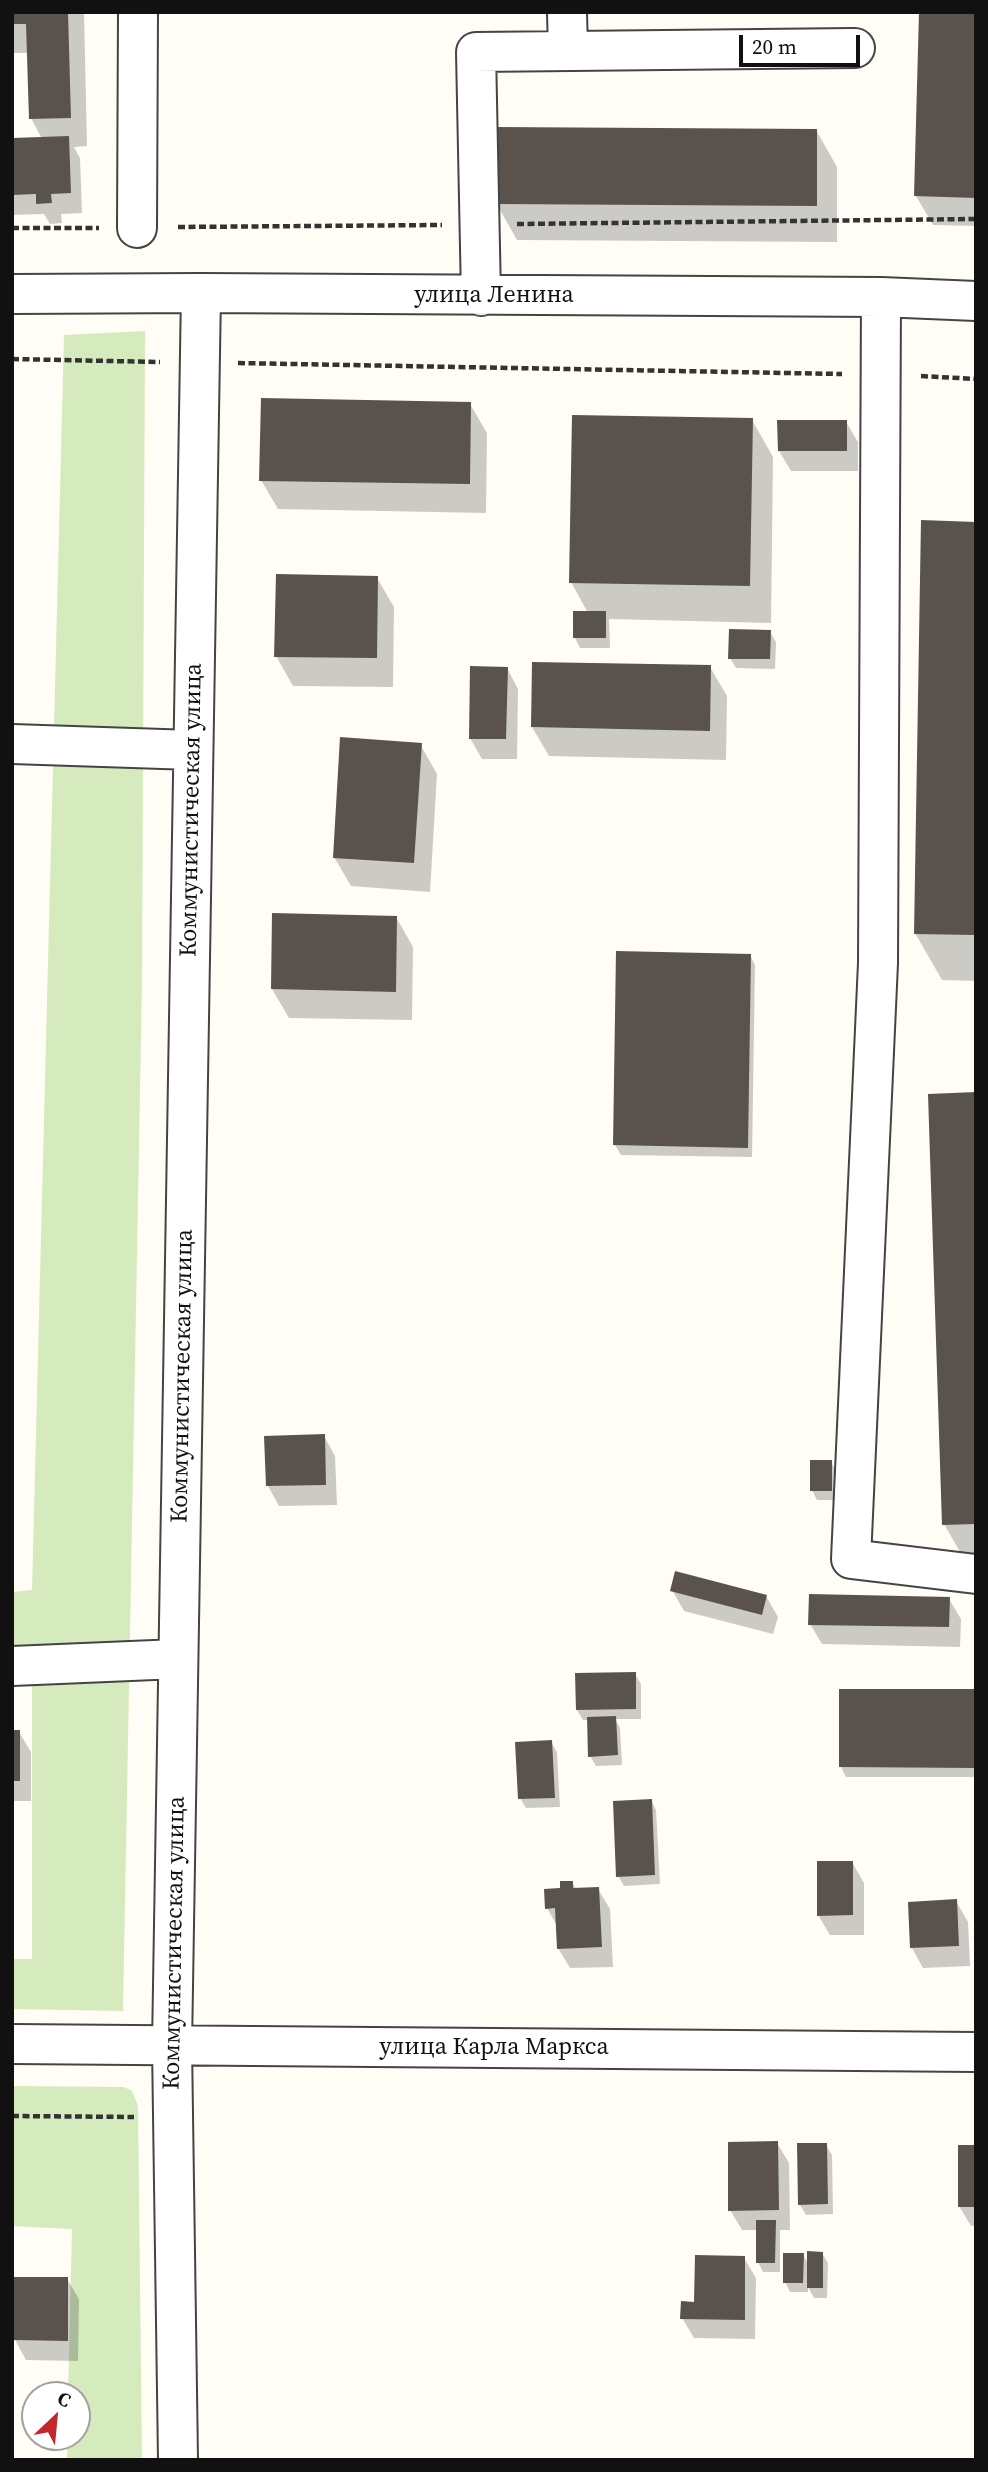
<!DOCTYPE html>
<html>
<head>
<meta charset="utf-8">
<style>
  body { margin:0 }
  #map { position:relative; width:988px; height:2472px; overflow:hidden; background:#fffdf5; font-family:"Source Serif 4",serif }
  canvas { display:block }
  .frame { position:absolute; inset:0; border:14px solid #111; pointer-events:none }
  .north { position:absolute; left:21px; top:2381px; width:70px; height:70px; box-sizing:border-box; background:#fff; border:2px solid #a0a0a0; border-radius:50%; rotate:26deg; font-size:19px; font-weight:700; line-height:28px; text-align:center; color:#111 }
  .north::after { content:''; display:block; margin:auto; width:24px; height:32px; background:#c4262e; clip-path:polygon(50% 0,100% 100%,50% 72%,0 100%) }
  .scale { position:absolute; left:739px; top:35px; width:121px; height:32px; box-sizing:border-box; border:4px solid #111; border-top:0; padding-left:9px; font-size:21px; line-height:24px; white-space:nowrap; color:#111; -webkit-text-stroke:5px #fff; paint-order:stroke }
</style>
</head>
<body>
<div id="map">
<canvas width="988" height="2472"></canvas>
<div class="frame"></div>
<div class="north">С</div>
<div class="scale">20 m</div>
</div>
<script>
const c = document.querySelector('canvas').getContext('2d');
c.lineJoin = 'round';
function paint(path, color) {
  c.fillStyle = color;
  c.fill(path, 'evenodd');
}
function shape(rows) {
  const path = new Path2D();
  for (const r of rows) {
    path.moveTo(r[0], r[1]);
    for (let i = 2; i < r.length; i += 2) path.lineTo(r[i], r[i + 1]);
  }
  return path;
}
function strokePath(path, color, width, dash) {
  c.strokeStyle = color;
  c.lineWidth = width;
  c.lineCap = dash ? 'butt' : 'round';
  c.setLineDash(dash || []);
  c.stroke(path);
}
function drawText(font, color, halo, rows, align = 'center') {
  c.font = font + ' "Source Serif 4",serif';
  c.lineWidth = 7;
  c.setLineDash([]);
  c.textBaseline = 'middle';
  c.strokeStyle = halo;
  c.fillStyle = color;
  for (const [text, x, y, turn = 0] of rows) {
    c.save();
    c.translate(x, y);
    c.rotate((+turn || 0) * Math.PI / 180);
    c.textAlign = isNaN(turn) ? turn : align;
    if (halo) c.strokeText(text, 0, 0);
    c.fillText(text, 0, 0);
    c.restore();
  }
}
paint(shape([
  [145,331,142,983,123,2011,12,2009,12,1959,32,1959,32,1657,12,1657,12,1592,32,1590,64,335],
  [12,2086,124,2087,132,2091,138,2106,142,2460,67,2460,68,2437,77,2437,77,2395,68,2395,72,2229,12,2226]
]), '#d5ebbd');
paint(shape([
  [12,12,84,12,87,146,74,147,80,158,82,213,61,214,62,223,50,224,44,214,12,215,12,134,15,139,42,139,31,118,29,53,12,53],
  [976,12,976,226,933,225,916,196],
  [816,130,837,167,837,242,517,240,496,203],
  [470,404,487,433,486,513,278,509,261,480],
  [752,420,773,457,771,623,609,619,610,648,580,648,575,638,588,613,571,582],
  [846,422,858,442,858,471,791,471,779,451],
  [976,523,976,981,942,980,915,933],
  [377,578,394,607,393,687,293,686,276,656],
  [770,632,776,642,775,669,736,668,730,658],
  [534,664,710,667,727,696,726,760,549,756,532,727],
  [507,668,518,689,517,759,482,759,470,738],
  [420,744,437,774,430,892,351,886,334,857],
  [396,917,413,947,412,1020,289,1018,272,989],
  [750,955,755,965,752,1157,621,1155,615,1145],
  [976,1094,976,1571,971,1571,944,1524],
  [324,1436,335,1456,337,1505,279,1506,268,1486],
  [831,1462,837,1472,836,1500,817,1500,812,1490],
  [672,1590,766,1596,778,1617,773,1634,684,1611],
  [949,1599,961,1619,960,1647,822,1644,810,1624],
  [635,1674,641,1684,641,1719,615,1719,620,1728,622,1765,596,1766,590,1756,589,1720,583,1720,577,1710],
  [976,1691,976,1777,846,1777,841,1767],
  [12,1732,19,1732,31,1752,31,1801,12,1801],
  [551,1742,557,1752,560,1807,526,1808,520,1798],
  [651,1800,656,1810,660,1884,624,1886,618,1876],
  [852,1862,864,1883,864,1935,830,1935,818,1915],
  [572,1882,576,1889,598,1889,610,1909,613,1967,570,1968,558,1948,557,1926,547,1908],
  [956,1901,968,1922,970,1966,923,1968,912,1948],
  [777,2143,789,2163,790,2230,780,2230,780,2272,763,2272,758,2262,758,2230,742,2230,730,2210],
  [826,2145,832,2155,833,2214,806,2215,800,2205],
  [976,2147,976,2226,971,2226,959,2206],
  [822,2253,828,2263,827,2298,814,2298,808,2287,808,2292,790,2292,785,2282,803,2255,809,2265],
  [744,2258,756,2278,755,2339,694,2338,682,2318],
  [12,2279,67,2279,79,2299,78,2361,26,2360,15,2340]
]), '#0003');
paint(shape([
  [12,12,68,12,71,118,29,119,26,24,12,24],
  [919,12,976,12,976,198,914,196],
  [495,127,817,129,817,206,494,204],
  [69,136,71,193,51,194,52,203,36,204,36,194,12,195,12,138],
  [261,398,471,402,470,484,259,481],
  [572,415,753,418,750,586,569,583],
  [777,420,847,420,847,451,778,451],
  [921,520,976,522,976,935,914,934],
  [276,574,378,576,377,658,274,657],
  [573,611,606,611,606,638,573,638],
  [729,629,771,630,770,659,728,659],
  [532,662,711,665,710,731,531,727],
  [470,666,508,667,506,739,469,739],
  [340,737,422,743,414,863,333,858],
  [272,913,397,916,396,992,271,989],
  [616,951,751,954,748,1148,613,1145],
  [976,1092,976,1524,942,1525,928,1094],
  [325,1434,326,1485,266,1486,264,1436],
  [810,1460,832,1460,832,1491,810,1491],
  [675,1571,767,1595,762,1615,670,1591],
  [809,1594,950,1597,949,1627,808,1625],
  [636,1672,636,1709,576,1710,575,1673],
  [839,1689,976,1689,976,1768,839,1767],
  [616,1716,618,1755,588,1757,587,1717],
  [12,1730,20,1730,20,1781,12,1781],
  [552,1740,555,1798,518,1799,515,1742],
  [652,1799,655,1875,616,1877,613,1801],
  [817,1861,853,1861,853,1915,817,1916],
  [560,1881,573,1881,573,1888,599,1887,602,1947,557,1949,555,1908,545,1909,544,1889,560,1888],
  [957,1899,959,1946,910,1948,908,1902],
  [778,2141,779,2210,728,2211,728,2142],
  [797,2143,827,2143,828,2204,798,2205],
  [958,2145,976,2145,976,2207,958,2207],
  [756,2220,776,2220,775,2263,756,2263],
  [807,2251,823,2252,823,2288,807,2288],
  [783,2253,804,2253,803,2283,783,2283],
  [695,2255,745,2256,745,2320,680,2319,681,2301,694,2302],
  [12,2277,68,2277,68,2341,13,2340]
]), '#5a524d');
const minor = shape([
  [567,12,568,51],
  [137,228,138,12],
  [12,294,201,293,881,297,976,301],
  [481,296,476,52,855,48],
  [881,297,878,963,851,1559,976,1574],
  [12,744,193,750],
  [12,1666,178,1659],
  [12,2044,976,2052],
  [178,2460,172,2045,201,293]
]);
strokePath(minor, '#444', 42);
strokePath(shape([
  [517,224,976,219],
  [178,227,442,225],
  [12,228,99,228],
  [12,359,160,362],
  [238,363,842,374],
  [921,376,976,379],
  [12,2116,134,2117]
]), '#333', 4.5, [7, 3.5]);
strokePath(minor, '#fff', 38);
drawText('24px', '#111', '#fff', [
  ["улица Ленина",494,296],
  ["Коммунистическая улица",192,810,-89],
  ["Коммунистическая улица",183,1376,-89],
  ["Коммунистическая улица",175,1943,-89],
  ["улица Карла Маркса",494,2048]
]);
</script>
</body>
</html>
